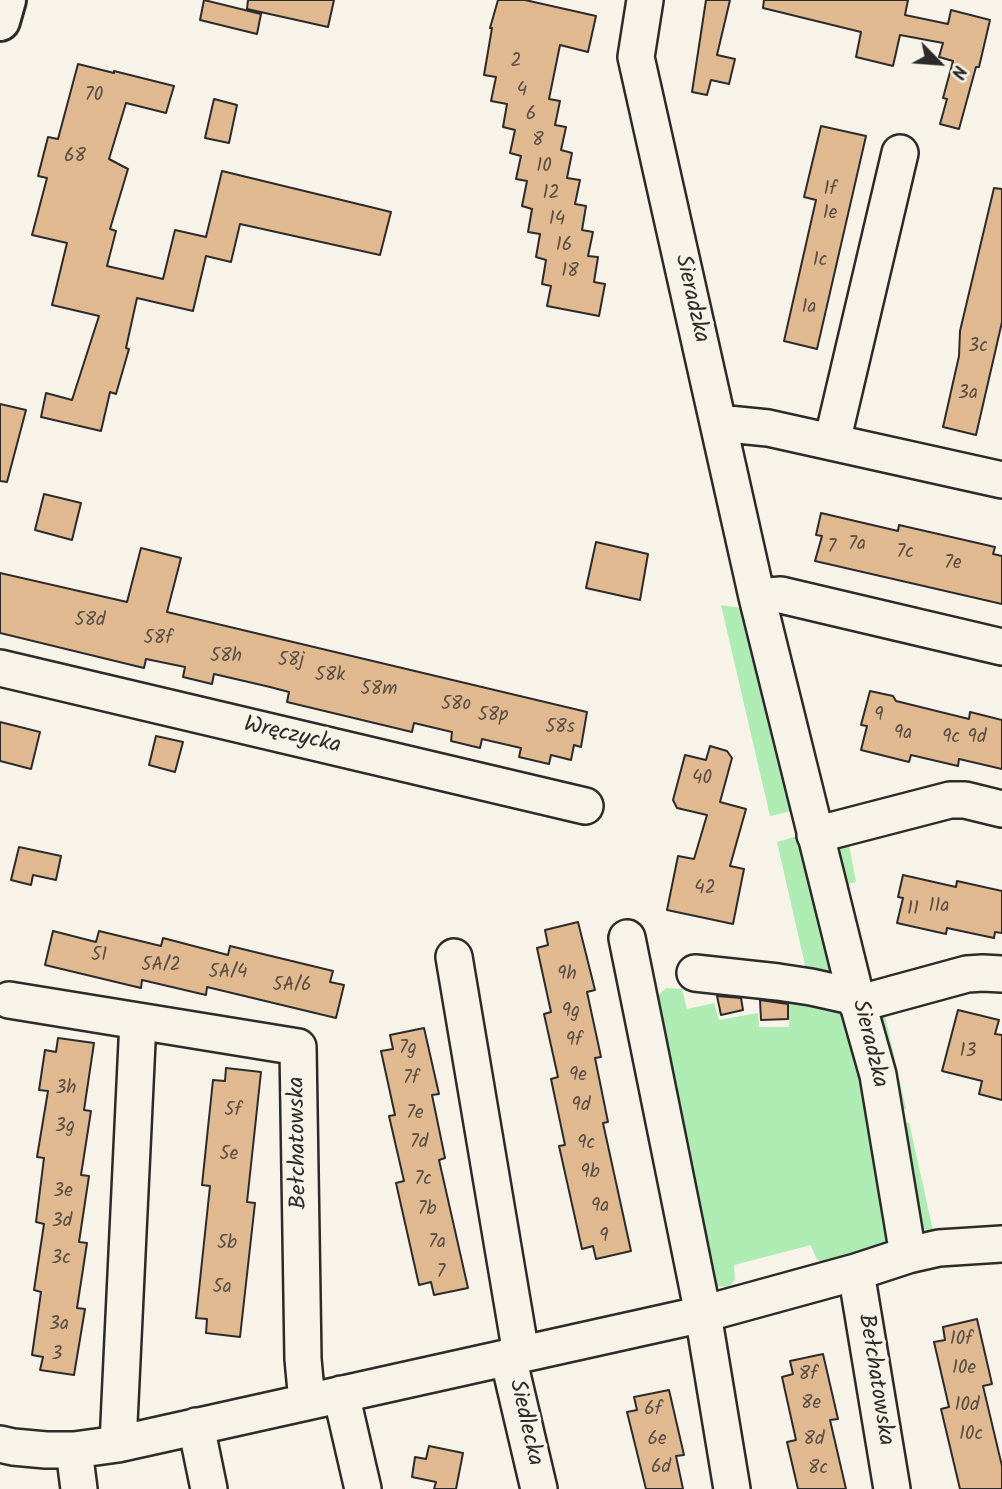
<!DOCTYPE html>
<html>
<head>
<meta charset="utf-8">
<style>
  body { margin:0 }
  #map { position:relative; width:1002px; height:1489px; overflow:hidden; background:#f7f3e8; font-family:Kalam,sans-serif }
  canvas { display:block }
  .north { position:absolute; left:904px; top:28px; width:70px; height:70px; -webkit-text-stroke:5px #f7f3e8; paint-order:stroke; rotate:115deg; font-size:19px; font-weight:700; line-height:28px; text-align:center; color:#2b2b2b }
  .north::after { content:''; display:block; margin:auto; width:24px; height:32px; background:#2b2b2b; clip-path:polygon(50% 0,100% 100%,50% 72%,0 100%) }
</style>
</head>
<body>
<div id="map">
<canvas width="1002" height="1489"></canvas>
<div class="north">N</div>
</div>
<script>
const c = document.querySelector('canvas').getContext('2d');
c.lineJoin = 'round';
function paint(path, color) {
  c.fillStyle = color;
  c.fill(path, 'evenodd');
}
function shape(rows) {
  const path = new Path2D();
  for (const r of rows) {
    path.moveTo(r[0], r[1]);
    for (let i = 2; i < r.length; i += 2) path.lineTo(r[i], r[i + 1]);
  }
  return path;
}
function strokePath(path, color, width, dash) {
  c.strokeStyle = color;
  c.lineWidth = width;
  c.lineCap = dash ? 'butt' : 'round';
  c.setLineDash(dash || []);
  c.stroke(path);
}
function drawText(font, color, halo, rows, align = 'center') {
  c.font = font + ' Kalam,sans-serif';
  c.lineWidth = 7;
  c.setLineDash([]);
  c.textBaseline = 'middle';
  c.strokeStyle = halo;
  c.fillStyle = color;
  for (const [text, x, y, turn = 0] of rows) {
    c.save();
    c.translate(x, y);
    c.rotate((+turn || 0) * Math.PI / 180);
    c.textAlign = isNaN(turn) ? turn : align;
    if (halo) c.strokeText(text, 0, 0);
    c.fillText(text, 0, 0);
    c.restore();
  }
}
paint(shape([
  [721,605,748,609,796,810,770,816],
  [801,835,832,968,827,977,808,978,777,842],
  [847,835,856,882,848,884,843,883,831,844],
  [666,988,682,989,687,1009,714,1003,719,1020,758,1013,759,1027,789,1027,789,989,837,1007,846,1019,892,1218,892,1229,888,1243,883,1249,822,1263,816,1258,811,1245,734,1265,735,1279,729,1287,717,1286,712,1283,654,1004,658,996],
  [883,1007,906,1109,902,1110,898,1109,873,1015],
  [909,1122,934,1235,923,1228,919,1223,902,1126]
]), '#aeecb3');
const building = shape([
  [204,0,261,14,257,34,200,20,204,0],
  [248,0,334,0,328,27,247,9,248,0],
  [498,0,525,0,596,16,588,52,560,45,549,99,560,101,555,125,566,127,561,150,572,153,567,178,580,180,575,204,586,206,582,230,593,232,588,256,598,257,594,282,605,284,599,316,547,306,551,286,542,284,546,260,536,257,540,234,528,232,532,209,522,206,527,181,516,179,521,156,510,153,515,130,503,127,507,104,491,101,496,77,484,75,492,28,490,28,498,0],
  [706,0,730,0,717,55,735,59,729,84,711,80,707,95,692,92,706,0],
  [764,0,908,0,905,15,948,24,951,10,990,20,979,67,976,67,959,129,940,124,947,99,943,98,953,61,939,57,943,43,900,35,893,66,856,57,861,32,763,8,764,0],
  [78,64,114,73,114,71,174,86,166,113,126,103,109,159,128,169,110,229,116,231,107,266,163,279,175,230,206,237,222,171,391,212,380,255,240,224,231,262,206,256,193,311,137,298,126,348,129,349,116,394,110,392,101,431,41,417,46,393,72,400,99,316,52,305,67,243,32,235,47,178,38,176,48,137,58,139,78,64],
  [214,99,237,105,229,143,205,138,214,99],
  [821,126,866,136,817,349,784,341,816,200,804,197,821,126],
  [994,188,1002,189,1002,322,976,435,943,427,959,356,960,331,994,188],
  [0,404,26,410,7,482,0,481,0,404],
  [44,494,81,503,72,540,35,530,44,494],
  [821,513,898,531,899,525,995,547,993,554,1002,556,1002,604,815,561,822,536,816,535,821,513],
  [596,542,648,554,640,600,586,588,596,542],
  [141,548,181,558,167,612,587,712,581,747,574,745,571,760,551,755,549,764,519,757,521,748,482,739,480,748,451,741,452,732,414,723,412,732,287,702,289,692,270,687,214,674,212,684,183,677,185,667,146,659,144,668,0,633,0,573,127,602,141,548],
  [870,691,893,696,896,701,969,719,970,712,1002,720,1002,769,959,759,958,766,911,755,909,762,861,750,867,726,861,725,870,691],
  [0,722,40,732,31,769,0,761,0,722],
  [156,736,183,742,175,772,149,765,156,736],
  [710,746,727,751,732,758,720,802,746,809,730,866,744,869,733,924,667,910,678,856,694,859,707,815,677,808,673,800,685,755,706,760,710,746],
  [19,847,61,856,56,880,33,875,31,885,11,880,19,847],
  [903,875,956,887,957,881,1002,891,1002,933,995,932,994,938,947,928,946,934,897,923,903,898,898,897,903,875],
  [578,922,595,990,587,992,601,1057,595,1058,608,1122,603,1123,631,1251,596,1259,593,1246,582,1249,559,1146,565,1145,551,1079,558,1077,544,1014,551,1012,537,948,548,945,545,930,578,922],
  [53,931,96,942,99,931,161,946,163,938,228,955,230,946,333,971,330,982,344,985,336,1018,207,987,206,995,142,980,141,988,45,965,53,931],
  [717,996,741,998,743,1010,721,1015,717,996],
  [760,1000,788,1004,788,1019,761,1020,760,1000],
  [958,1010,999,1020,995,1034,1002,1035,1002,1100,979,1094,982,1081,942,1071,958,1010],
  [424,1028,439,1094,432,1095,445,1158,439,1160,468,1288,434,1295,431,1282,419,1285,396,1183,404,1181,389,1116,395,1115,381,1051,393,1049,390,1035,424,1028],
  [58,1038,94,1043,84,1110,91,1111,81,1175,89,1176,79,1242,87,1243,77,1308,85,1309,74,1375,40,1370,43,1357,32,1355,41,1292,34,1290,44,1224,36,1222,44,1158,37,1157,48,1091,39,1090,45,1050,56,1052,58,1038],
  [226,1068,261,1072,247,1202,255,1203,240,1337,206,1333,207,1319,196,1318,210,1186,202,1185,213,1080,225,1081,226,1068],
  [977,1319,992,1384,983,1386,1002,1466,1002,1489,960,1489,941,1409,949,1407,934,1342,945,1340,943,1327,977,1319],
  [823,1354,838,1419,830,1420,846,1489,798,1489,787,1442,796,1440,782,1377,793,1374,790,1361,823,1354],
  [669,1390,684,1455,676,1456,683,1489,646,1489,627,1412,637,1410,634,1397,669,1390],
  [429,1446,463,1453,456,1489,434,1489,436,1482,412,1477,415,1457,426,1459,429,1446]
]);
paint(building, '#e1b991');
strokePath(building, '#2b2b2b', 2);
const minor = shape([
  [645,0,636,57,757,597,856,997,878,1075,908,1255],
  [718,423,768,428,1002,480],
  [832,442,900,153],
  [757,597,781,595,1002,647],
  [0,668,585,806],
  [815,835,950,800,965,800,1002,809],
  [627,938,703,1314,732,1489],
  [454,957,521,1354],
  [695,973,778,982,811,987,856,997],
  [9,1000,298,1047,303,1359,307,1402],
  [857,1004,967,974,983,973,1002,974],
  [856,1272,892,1489],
  [508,1357,539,1489],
  [341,1394,363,1489],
  [196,1426,209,1489],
  [0,1444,13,1447,46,1450,74,1450,118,1444,703,1314,856,1272,908,1255,939,1248,1002,1244],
  [118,1444,138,1021],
  [74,1450,79,1489]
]);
const major = shape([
  [0,21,6,0]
]);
strokePath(minor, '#2b2b2b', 40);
strokePath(major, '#2b2b2b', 44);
strokePath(minor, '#f7f3e8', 35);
strokePath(major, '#f7f3e8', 38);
drawText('19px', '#584e44', null, [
  ["2",516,63],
  ["4",522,92],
  ["70",94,97],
  ["6",531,116],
  ["8",538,142],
  ["68",75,158],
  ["10",544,168],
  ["1f",830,191],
  ["12",551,195],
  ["1e",830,215],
  ["14",557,221],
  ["16",564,247],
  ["1c",820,262],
  ["18",570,273],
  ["1a",809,309],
  ["3c",978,348],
  ["3a",968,395],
  ["7a",857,546],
  ["7",832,549],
  ["7c",905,554],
  ["7e",953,565],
  ["58d",90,622],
  ["58f",158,640],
  ["58h",226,658],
  ["58j",291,662],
  ["58k",330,677],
  ["58m",379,691],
  ["58o",456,706],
  ["58p",493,717],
  ["9",879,717],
  ["58s",560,729],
  ["9a",903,735],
  ["9c",951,739],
  ["9d",977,739],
  ["40",702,780],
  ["42",705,890],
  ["11a",939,908],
  ["11",913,911],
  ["5I",99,957],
  ["5A/2",161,967],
  ["5A/4",228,974],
  ["9h",567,976],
  ["5A/6",292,987],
  ["9g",571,1013],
  ["9f",574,1042],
  ["7g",408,1050],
  ["13",968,1053],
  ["9e",578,1077],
  ["7f",411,1080],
  ["3h",66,1090],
  ["9d",581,1107],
  ["5f",233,1112],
  ["7e",415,1115],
  ["3g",65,1128],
  ["7d",419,1144],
  ["9c",586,1145],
  ["5e",229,1156],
  ["9b",590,1174],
  ["7c",423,1181],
  ["3e",63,1193],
  ["9a",600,1208],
  ["7b",427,1211],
  ["3d",62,1223],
  ["9",604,1238],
  ["7a",437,1244],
  ["5b",227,1245],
  ["3c",61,1260],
  ["7",441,1274],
  ["5a",222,1289],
  ["3a",59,1326],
  ["10f",961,1341],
  ["3",57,1356],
  ["10e",964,1370],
  ["8f",808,1376],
  ["8e",811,1405],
  ["10d",967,1407],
  ["6f",653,1411],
  ["10c",971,1436],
  ["6e",657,1441],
  ["8d",814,1441],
  ["6d",661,1469],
  ["8c",818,1470]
]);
drawText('23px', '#2b2b2b', '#f7f3e8', [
  ["Sieradzka",690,299,77],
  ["Wręczycka",292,737,13],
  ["Sieradzka",868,1044,76],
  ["Bełchatowska",300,1143,-91],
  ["Bełchatowska",874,1380,81],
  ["Siedlecka",524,1423,77]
]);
</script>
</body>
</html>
